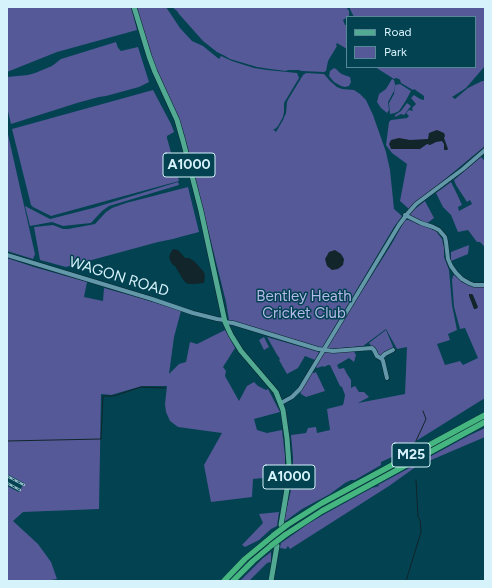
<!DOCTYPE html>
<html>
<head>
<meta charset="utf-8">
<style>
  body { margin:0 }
  #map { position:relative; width:492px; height:588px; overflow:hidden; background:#024251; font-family:Figtree,sans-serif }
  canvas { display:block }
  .frame { position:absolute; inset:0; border:8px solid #d6f2fb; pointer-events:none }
  .legend { position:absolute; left:346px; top:16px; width:130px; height:52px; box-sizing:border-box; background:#024251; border:1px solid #578895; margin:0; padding:5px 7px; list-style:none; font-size:12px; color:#d6f2fb }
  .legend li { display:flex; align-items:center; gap:8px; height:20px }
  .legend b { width:20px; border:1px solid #578895 }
</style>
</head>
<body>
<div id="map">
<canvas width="492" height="588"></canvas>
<div class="frame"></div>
<ul class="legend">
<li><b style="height:5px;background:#51aa91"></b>Road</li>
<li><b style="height:11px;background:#555997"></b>Park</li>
</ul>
</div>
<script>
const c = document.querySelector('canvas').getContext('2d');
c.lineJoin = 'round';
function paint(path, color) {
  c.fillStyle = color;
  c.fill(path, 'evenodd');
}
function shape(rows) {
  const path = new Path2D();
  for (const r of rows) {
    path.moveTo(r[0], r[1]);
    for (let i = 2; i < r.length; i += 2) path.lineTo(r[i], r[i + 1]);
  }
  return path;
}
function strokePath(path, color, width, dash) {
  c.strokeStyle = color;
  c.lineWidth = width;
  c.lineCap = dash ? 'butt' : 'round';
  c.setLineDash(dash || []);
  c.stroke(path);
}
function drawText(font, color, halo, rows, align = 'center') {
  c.font = font + ' Figtree,sans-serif';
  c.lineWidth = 3;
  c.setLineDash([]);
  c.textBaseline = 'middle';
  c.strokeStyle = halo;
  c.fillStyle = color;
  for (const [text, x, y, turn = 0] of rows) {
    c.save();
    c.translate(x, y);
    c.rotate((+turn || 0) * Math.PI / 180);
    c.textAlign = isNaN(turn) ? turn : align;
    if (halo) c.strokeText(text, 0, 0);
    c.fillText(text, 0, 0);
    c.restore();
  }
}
paint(shape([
  [7,7,131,7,137,30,57,52,7,72],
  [137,7,166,7,180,28,192,41,203,46,219,59,221,56,232,61,254,68,267,70,297,73,299,78,284,103,284,112,283,117,278,126,275,129,273,129,276,132,283,120,286,113,287,102,289,98,303,75,306,73,324,74,330,81,337,87,342,89,354,90,360,94,366,100,373,115,386,152,390,170,394,209,402,216,394,227,322,348,229,320,226,302,186,141,182,127,176,112,157,71,142,28],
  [172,7,346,7,349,11,349,16,343,20,345,25,347,25,347,49,337,43,336,45,337,46,328,61,326,71,324,72,301,71,299,70,288,70,286,71,270,69,257,67,230,59,225,56,217,52,203,41,179,14,177,11],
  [349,7,485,7,485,66,466,88,452,97,455,99,468,88,482,81,485,81,485,146,409,209,400,201,407,164,392,153,386,145,389,122,391,120,407,118,409,116,406,113,409,110,413,111,412,108,416,104,411,98,414,95,420,99,424,100,424,96,414,89,413,90,401,83,400,80,399,79,396,78,394,79,375,67,475,67,475,17,354,17],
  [116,42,118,48,121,51,138,47,149,82,139,87,106,96,99,97,77,103,11,124,7,107,7,77,28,75,35,73,52,66,61,59],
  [334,68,336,69,340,73,344,75,350,77,351,82,349,86,345,87,341,86,334,82,329,76,330,71],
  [392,79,394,80,395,84,394,91,388,102,389,110,387,113,381,108,377,102,379,94,386,89],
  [400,84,411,91,405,102,399,111,395,113,390,114,389,103,394,94,395,85],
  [153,90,171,124,174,132,167,136,167,138,179,181,51,216,33,207,31,205,12,129],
  [407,103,411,106,404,115,401,114,395,117,395,115,401,111],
  [7,130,35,254,33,259,7,251],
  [481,157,485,161,485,247,480,242,477,242,468,230,458,232,451,215,443,207,436,193,451,182,457,194,462,205,458,207,459,211,472,204,470,200,467,202,456,185,454,180],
  [178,182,179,185,109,206,102,211,91,223,63,226,52,222,30,226,25,206,50,219,93,208],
  [188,187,199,232,180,237,173,239,158,242,66,267,40,260,34,227,53,225,63,229,68,229,90,225,95,224,106,212,112,208,126,203],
  [425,201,434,218,426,224,409,215,411,212],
  [405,220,409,220,436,231,442,239,444,248,444,257,449,270,452,305,457,330,448,334,450,340,437,344,445,365,460,361,463,365,478,358,465,328,460,329,454,307,452,280,453,276,454,275,462,282,470,286,485,287,485,398,416,441,405,451,381,462,381,465,355,480,351,480,345,483,330,494,302,509,284,522,287,507,291,490,293,478,293,457,291,435,306,433,308,428,316,427,317,433,330,430,327,409,343,405,344,401,345,395,342,387,340,386,330,365,328,365,324,367,323,366,317,368,315,366,324,352,327,352,353,350,356,355,354,362,349,358,337,365,339,369,344,368,347,374,351,380,351,388,355,386,359,392,364,392,369,397,358,403,405,394,407,347,397,349,386,329,363,346,330,349,326,348,391,245],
  [469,245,468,254,451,261,451,252],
  [7,258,34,267,87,282,84,297,103,301,104,288,140,298,181,311,174,337,169,374,179,364,186,362,190,342,197,344,225,330,235,348,223,367,226,371,225,376,239,401,247,386,254,382,258,386,266,390,268,389,280,412,254,419,257,430,267,433,282,430,285,456,285,477,274,477,253,479,252,497,211,502,204,465,222,433,178,427,170,421,166,412,165,404,167,386,142,386,111,395,101,394,99,509,23,512,13,521,38,544,51,562,57,579,46,581,7,581,7,486,19,492,24,483,7,474],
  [386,330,394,349,380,356,377,353,378,352,375,347,371,346,369,343],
  [264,337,269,347,264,350,259,340],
  [267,337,319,352,315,360,305,356,298,368,287,374,279,360,280,359,276,353],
  [312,372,314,373,316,372,325,391,306,397,301,394,300,391],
  [485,428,485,437,417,466,389,486,290,549,288,546,286,549,280,548,281,543,284,541,308,524,323,515,372,488,379,486,378,485,468,436],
  [279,512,277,526,271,529,259,540,245,547,242,545,263,523,259,514],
  [271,552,271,562,267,563,249,581,240,581,263,558]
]), '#555997');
paint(shape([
  [437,130,444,133,445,136,444,138,448,149,447,150,444,150,444,144,442,141,436,142,430,145,427,144,420,149,391,149,389,144,391,140,399,138,410,140,428,139,429,133],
  [173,249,178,250,185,258,189,258,194,261,204,272,205,276,204,283,195,284,189,284,186,283,182,278,175,266,172,264,169,258,170,254],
  [335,250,341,254,344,259,343,265,338,269,332,270,327,266,325,259,329,252],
  [469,294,472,294,473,295,478,307,476,309,474,309,469,296]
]), '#11252b');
strokePath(shape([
  [7,441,101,439,103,396,114,396,141,387,165,388],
  [416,441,426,419,423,411],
  [406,581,421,532,420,520,418,517,416,480]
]), '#11252b', 1);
const minor = shape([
  [405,215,421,223,433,227,439,230,445,237,446,242,448,259,451,266,456,273,462,279,469,283,474,285,485,285],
  [7,255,152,299,193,313,217,319,224,320],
  [225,322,233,323,318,349,333,351,372,348,374,350,377,356,382,359,383,361,387,378],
  [381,358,385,354,393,350],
  [281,403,292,397,300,389,399,225,408,213,416,204,463,169,485,150]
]);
const major = shape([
  [134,7,149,56,155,72,177,120,183,141,201,211,225,322,231,335,241,351,276,392,283,410,287,438,289,465,289,477,281,525],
  [271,581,277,546]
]);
const highway = shape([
  [287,525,322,503,485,415],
  [285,535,322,511,485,422],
  [224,581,245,559,274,535],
  [233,581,253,561,272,545]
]);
strokePath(minor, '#08262e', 5);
strokePath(major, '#08262e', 6);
strokePath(highway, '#08262e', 6);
strokePath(minor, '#6298a9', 4);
strokePath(major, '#51aa91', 5);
strokePath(highway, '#46b681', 5.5);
const rail = shape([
  [7,476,24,485],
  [7,483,20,490]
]);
strokePath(rail, '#97bdc8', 2.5);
strokePath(rail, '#024251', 1, [3]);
const highwayBridge = shape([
  [274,535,287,525],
  [272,545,285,535]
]);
strokePath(highwayBridge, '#08262e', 6, []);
strokePath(highwayBridge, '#46b681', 5.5);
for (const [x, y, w] of [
  [189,165,52],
  [411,455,38],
  [289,477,52]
]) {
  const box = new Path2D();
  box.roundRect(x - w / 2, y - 12, w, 24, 3);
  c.fillStyle = '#024251';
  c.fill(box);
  strokePath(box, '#d6f2fb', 1);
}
drawText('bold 14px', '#d6f2fb', null, [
  ["A1000",189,165],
  ["M25",411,455],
  ["A1000",289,477]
]);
drawText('15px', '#d6f2fb', '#024251', [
  ["WAGON ROAD",119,277,17]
]);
drawText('15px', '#b4baeb', '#024251', [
  ["Bentley Heath",304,297],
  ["Cricket Club",304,314]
]);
</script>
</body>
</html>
